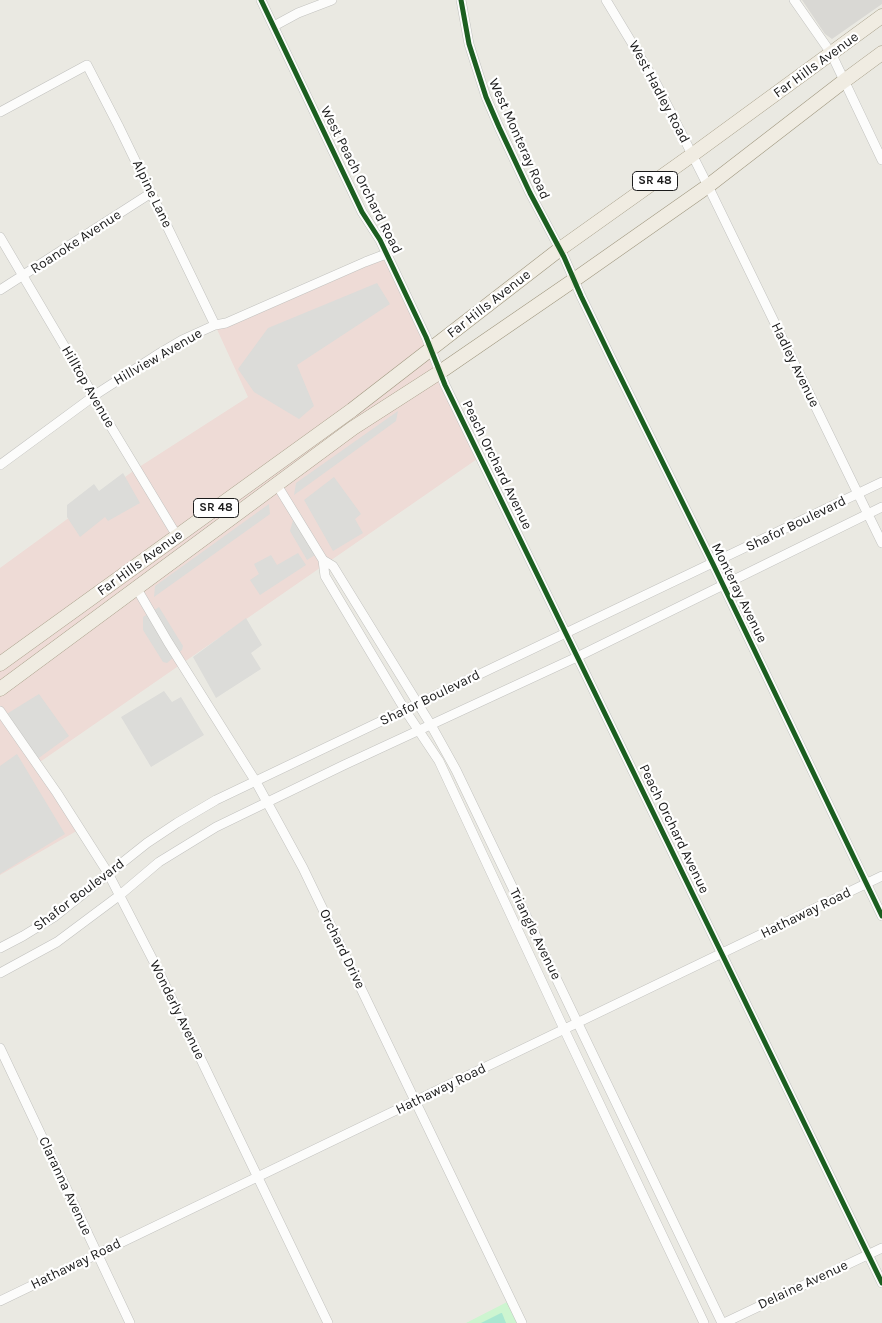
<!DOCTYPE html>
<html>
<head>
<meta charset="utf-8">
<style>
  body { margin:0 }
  canvas { display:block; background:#eae9e2 }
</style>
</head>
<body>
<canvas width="882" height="1323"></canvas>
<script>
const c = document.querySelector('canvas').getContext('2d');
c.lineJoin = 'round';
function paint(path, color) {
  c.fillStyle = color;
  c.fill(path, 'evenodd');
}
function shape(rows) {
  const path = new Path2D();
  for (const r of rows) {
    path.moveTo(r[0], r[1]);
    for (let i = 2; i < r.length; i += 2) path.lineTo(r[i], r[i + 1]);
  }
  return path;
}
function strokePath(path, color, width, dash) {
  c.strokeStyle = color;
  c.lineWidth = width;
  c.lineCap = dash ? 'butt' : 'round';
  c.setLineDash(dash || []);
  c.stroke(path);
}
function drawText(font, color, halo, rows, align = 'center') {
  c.font = font + ' Karla,sans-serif';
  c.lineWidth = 4.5;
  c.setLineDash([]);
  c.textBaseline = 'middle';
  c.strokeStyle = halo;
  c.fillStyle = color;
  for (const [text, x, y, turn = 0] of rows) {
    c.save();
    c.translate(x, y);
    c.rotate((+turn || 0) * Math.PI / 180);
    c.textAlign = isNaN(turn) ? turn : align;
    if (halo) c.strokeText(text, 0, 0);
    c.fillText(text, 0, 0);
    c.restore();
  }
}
paint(shape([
  [802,0,882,0,882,4,832,39,825,34]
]), '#d9d8d4');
paint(shape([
  [386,254,480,457,37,764,80,829,0,875,0,568,136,469,248,397,215,325]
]), '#eedbd6');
paint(shape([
  [511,1300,522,1323,466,1323]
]), '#cdf5d0');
paint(shape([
  [502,1313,506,1323,481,1323,501,1313]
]), '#a9e7d1');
paint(shape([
  [377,283,390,304,297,365,314,406,299,419,254,392,238,369,268,328],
  [398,411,396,421,294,495,296,483],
  [123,473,140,503,108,521,105,517,80,537,67,517,67,505,94,484,99,491],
  [334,477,361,514,355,519,363,533,333,551,304,500],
  [269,504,270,514,154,597,155,586],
  [293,520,315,555,307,560,290,531],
  [298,553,306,565,260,595,250,580,259,574,254,564,271,555,277,565],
  [159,607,183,646,182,650,167,663,163,662,143,630,143,617],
  [246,618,262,645,251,653,261,669,216,698,193,657],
  [164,691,172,702,181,697,204,735,151,767,121,717],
  [39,694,69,736,36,760,5,715],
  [17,754,65,834,0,874,0,766]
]), '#dcdcd9');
const minor = shape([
  [261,0,362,212,380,240,426,337,445,385,882,1283],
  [461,0,469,44,486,97,499,127,530,193,564,257,581,296,612,360,713,564,882,916],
  [606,0,656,83,708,186,882,543],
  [794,0,831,53,882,160],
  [274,26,298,13,332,0],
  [0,112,87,65,118,125,215,325],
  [0,237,89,388,93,397,177,536],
  [0,290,151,193],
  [0,465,98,393,160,353,182,340,215,325,226,323,365,262,386,254],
  [277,485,323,560,325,576,405,710,439,761,564,1029,704,1323],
  [323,560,333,566,431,725,456,770,722,1323],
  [137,589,168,642,256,782,303,868,522,1323],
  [0,711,57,793,108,873,156,966,328,1323],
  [0,948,23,936,54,917,147,843,177,823,216,800,882,482],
  [0,973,57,942,120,895,159,862,216,827,344,765,577,657,882,507],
  [0,1048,130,1323],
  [0,1301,882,876],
  [724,1323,882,1248]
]);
const primary = shape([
  [0,664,352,410,560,249,692,155,882,16],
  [0,689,353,428,440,372,574,280,708,186,844,81,882,53]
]);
strokePath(minor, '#c2c2bf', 10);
strokePath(primary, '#a09880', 15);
strokePath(minor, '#fcfcfb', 9);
strokePath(primary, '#f0ece2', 14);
strokePath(shape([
  [261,0,362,212,380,240,426,337,445,385,882,1283],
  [461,0,469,44,486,97,499,127,530,193,564,257,581,296,612,360,713,564,882,916]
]), '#1b5e20', 5);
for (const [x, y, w] of [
  [655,181,45],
  [216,508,45]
]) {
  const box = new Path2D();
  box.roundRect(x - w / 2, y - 9.5, w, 19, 4);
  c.fillStyle = '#fff';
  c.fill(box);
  strokePath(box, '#1b1b1b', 1);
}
drawText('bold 12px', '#1b1b1b', null, [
  ["SR 48",655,181],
  ["SR 48",216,508]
]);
drawText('14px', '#1b1b1b', '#fff', [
  ["Far Hills Avenue",816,65,-36],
  ["West Hadley Road",659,92,62],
  ["West Monteray Road",519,139,66],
  ["West Peach Orchard Road",361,180,63],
  ["Alpine Lane",152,194,64],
  ["Roanoke Avenue",76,242,-33],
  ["Far Hills Avenue",489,304,-38],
  ["Hillview Avenue",158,357,-30],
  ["Hadley Avenue",795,365,64],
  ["Hilltop Avenue",88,387,60],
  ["Peach Orchard Avenue",497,465,64],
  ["Shafor Boulevard",796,524,-26],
  ["Far Hills Avenue",140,563,-36],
  ["Monteray Avenue",739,593,64],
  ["Shafor Boulevard",430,698,-26],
  ["Peach Orchard Avenue",674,829,64],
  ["Shafor Boulevard",79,895,-37],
  ["Hathaway Road",806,913,-26],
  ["Triangle Avenue",535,934,64],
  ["Orchard Drive",342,949,64],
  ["Wonderly Avenue",177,1010,64],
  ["Hathaway Road",441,1089,-26],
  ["Claranna Avenue",65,1186,65],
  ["Hathaway Road",76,1264,-26],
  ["Delaine Avenue",803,1285,-25]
]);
</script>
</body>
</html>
